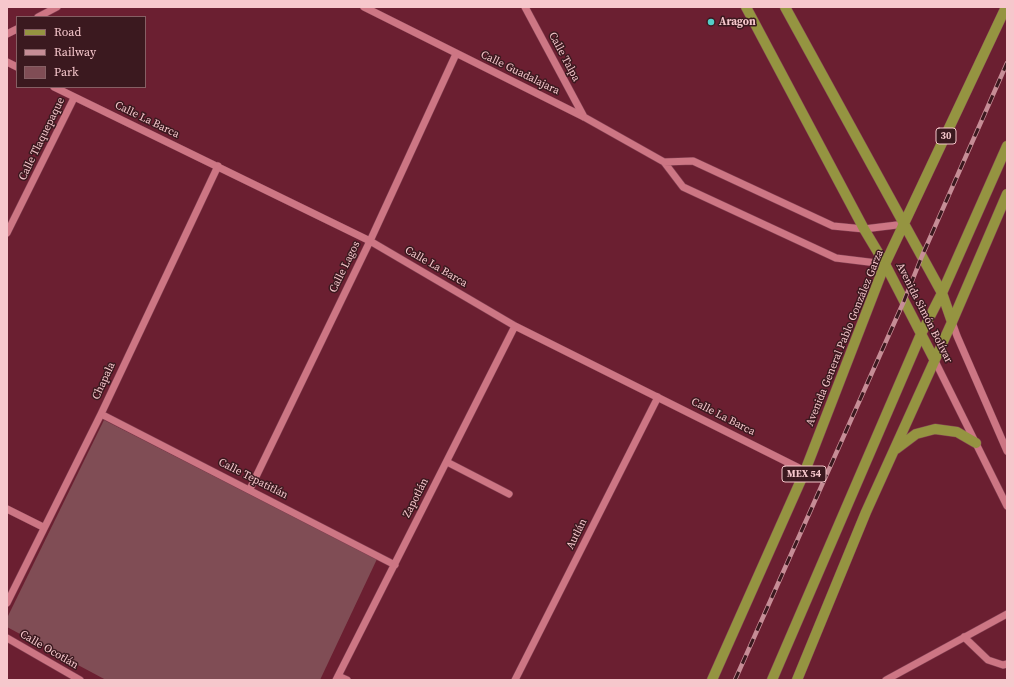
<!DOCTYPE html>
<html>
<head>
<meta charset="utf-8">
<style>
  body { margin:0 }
  #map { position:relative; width:1014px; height:687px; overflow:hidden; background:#6b1f31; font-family:"Source Serif 4",serif }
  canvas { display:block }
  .frame { position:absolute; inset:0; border:8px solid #f6c7cc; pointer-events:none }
  .legend { position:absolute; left:16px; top:16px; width:130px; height:72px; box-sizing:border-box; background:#3b191f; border:1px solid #865f64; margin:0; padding:5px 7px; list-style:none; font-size:12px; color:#f6c7cc }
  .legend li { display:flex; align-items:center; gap:8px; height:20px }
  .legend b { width:20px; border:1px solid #865f64 }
</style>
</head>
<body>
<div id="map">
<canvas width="1014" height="687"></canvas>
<div class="frame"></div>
<ul class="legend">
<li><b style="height:5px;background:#959441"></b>Road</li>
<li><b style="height:5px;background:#c68d96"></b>Railway</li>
<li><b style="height:11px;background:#804d55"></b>Park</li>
</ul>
</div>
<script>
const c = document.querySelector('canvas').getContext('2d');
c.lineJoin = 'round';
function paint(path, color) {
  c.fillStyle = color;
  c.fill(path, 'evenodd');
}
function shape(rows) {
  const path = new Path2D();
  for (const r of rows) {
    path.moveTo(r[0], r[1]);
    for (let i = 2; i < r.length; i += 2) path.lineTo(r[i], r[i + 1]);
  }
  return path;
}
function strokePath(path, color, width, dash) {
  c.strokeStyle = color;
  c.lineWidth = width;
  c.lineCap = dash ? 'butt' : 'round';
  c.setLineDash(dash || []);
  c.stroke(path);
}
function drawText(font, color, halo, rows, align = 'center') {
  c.font = font + ' "Source Serif 4",serif';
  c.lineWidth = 3;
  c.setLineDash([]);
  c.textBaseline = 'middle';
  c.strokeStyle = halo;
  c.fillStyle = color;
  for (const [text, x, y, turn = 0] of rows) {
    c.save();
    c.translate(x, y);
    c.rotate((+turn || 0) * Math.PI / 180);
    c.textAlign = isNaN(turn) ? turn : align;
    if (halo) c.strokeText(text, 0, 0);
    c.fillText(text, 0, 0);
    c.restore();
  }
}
paint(shape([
  [104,420,377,559,320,680,106,680,7,627,7,618]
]), '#804d55');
const minor = shape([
  [364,7,584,117,664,162,683,187,836,258,885,264],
  [525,7,584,117],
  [38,17,57,7],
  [7,34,17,29],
  [7,62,17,67],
  [54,87,370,241,515,326,805,471],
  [664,162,693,161,833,226,864,229,905,224],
  [7,233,74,98],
  [952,322,957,336,1007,451],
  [934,359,1007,506],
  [101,414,395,565],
  [447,462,509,494],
  [250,489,370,241,456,54],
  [7,509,43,527],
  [7,603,101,414,218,166],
  [964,637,988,660,1003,665,1007,664],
  [7,638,80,680],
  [338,676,347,680],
  [336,680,515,326],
  [515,680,658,397],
  [886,680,1007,614]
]);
const major = shape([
  [746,7,864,229,885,264,934,359],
  [785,7,942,293,952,322],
  [896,449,916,434,935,429,957,432,976,443],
  [712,680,805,471,885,264,1006,7],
  [772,680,921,334,942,293,1007,146],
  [797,680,866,512,952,322,1007,194]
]);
strokePath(minor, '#824052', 8);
strokePath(major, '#824052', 11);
strokePath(minor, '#cd7684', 7);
strokePath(major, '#959441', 10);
const rail = shape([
  [735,680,904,301,922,256,1007,63]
]);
strokePath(rail, '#c68d96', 4.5);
strokePath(rail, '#3b191f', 3, [9]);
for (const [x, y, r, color] of [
  [711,22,4,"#54cdc7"]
]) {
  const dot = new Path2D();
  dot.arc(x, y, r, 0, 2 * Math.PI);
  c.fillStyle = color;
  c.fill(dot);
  strokePath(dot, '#3b191f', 1.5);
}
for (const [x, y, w] of [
  [946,136,20],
  [804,474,44]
]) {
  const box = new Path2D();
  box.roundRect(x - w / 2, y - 8, w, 16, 3);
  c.fillStyle = '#3b191f';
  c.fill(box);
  strokePath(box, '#f6c7cc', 1);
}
drawText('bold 10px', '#f6c7cc', null, [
  ["30",946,136],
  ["MEX 54",804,474]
]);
drawText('bold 11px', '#f6c7cc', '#3b191f', [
  ["Aragon",719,22]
], 'left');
drawText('11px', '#f6c7cc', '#3b191f', [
  ["Calle Talpa",564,57,62],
  ["Calle Guadalajara",520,73,26],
  ["Calle La Barca",147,120,26],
  ["Calle Tlaquepaque",42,139,-64],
  ["Calle Lagos",345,267,-64],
  ["Calle La Barca",436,267,30],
  ["Avenida Simón Bolívar",924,313,63],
  ["Avenida General Pablo González Garza",845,338,-68],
  ["Chapala",104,381,-65],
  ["Calle La Barca",723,417,27],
  ["Calle Tepatitlán",253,479,27],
  ["Zapotlán",416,498,-63],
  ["Autlán",577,534,-63],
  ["Calle Ocotlán",49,650,30]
]);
</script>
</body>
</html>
